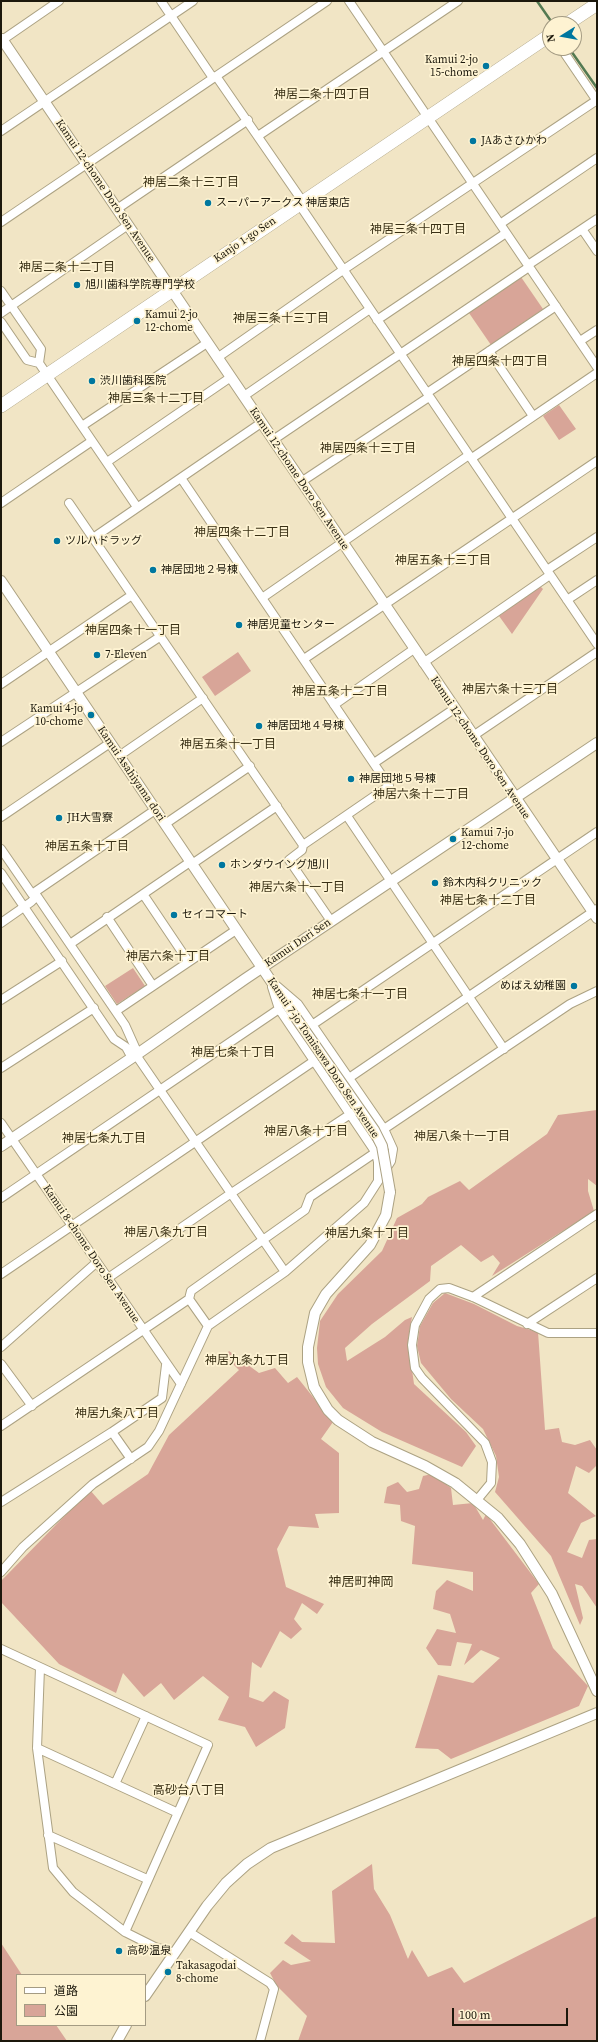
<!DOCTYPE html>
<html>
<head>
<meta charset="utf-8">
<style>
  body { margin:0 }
  #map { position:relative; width:598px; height:2042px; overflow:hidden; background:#f1e5c5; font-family:"Source Serif 4","Noto Sans JP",serif }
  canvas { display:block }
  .frame { position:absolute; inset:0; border:2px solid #1c180c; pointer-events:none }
  .legend { position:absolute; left:16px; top:1974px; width:130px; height:52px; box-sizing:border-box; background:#fef3d2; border:1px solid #a49b83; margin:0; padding:5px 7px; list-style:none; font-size:12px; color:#1c180c }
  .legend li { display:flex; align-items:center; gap:8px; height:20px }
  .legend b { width:20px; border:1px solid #a49b83 }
  .north { position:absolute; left:542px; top:16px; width:40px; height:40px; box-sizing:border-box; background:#fef3d2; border:1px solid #a49b83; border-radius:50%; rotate:259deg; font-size:11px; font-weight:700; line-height:16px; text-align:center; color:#1c180c }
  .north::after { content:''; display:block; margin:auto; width:14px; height:18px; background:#00779f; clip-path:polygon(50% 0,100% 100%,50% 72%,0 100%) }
  .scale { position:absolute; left:452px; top:2008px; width:116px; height:18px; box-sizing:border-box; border:2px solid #1c180c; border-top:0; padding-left:5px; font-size:12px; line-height:14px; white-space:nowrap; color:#1c180c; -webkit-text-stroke:3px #fef3d2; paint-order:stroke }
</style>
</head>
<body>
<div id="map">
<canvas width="598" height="2042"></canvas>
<div class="frame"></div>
<ul class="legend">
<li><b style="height:5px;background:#fff"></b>道路</li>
<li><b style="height:11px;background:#d8a598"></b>公園</li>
</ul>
<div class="north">N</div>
<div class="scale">100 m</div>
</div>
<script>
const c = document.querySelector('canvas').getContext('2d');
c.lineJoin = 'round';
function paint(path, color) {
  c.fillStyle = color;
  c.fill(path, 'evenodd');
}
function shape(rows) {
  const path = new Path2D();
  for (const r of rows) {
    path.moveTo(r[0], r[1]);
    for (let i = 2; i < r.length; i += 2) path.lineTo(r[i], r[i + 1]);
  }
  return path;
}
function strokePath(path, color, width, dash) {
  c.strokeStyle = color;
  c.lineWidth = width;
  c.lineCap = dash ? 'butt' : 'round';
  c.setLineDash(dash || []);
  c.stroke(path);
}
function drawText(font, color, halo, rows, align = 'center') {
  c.font = font + ' "Source Serif 4","Noto Sans JP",serif';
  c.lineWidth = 3.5;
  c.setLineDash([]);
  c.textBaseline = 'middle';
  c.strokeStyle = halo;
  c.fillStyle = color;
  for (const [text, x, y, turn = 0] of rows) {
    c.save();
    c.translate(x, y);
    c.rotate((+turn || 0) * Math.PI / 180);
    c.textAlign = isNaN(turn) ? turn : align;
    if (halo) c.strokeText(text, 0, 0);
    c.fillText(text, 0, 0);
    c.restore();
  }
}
paint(shape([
  [521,277,543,309,491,345,469,313],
  [559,405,576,429,559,440,543,416],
  [540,586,543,589,512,634,499,616],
  [238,652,251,671,215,696,202,677],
  [133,968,145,986,117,1004,105,986],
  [597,1110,597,1186,588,1179,588,1191,594,1211,492,1276,500,1263,493,1255,481,1262,461,1245,431,1266,430,1281,372,1324,345,1348,347,1361,385,1337,405,1320,412,1317,408,1341,414,1384,466,1432,476,1446,462,1467,382,1432,343,1408,326,1387,318,1364,317,1348,320,1321,338,1294,382,1251,397,1218,422,1204,428,1197,460,1181,469,1190,547,1134,558,1115],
  [445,1293,474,1304,517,1326,538,1332,545,1430,559,1428,562,1442,575,1445,590,1440,597,1450,597,1465,589,1473,576,1466,568,1493,596,1516,581,1523,567,1552,582,1558,589,1540,597,1539,597,1608,582,1586,575,1584,583,1618,580,1625,551,1556,495,1492,499,1477,496,1456,483,1429,451,1399,421,1363,417,1346,420,1326,433,1303],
  [229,1351,259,1373,275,1368,288,1383,297,1377,333,1422,321,1439,339,1453,339,1513,315,1514,319,1528,289,1526,277,1549,286,1587,324,1604,317,1614,302,1603,294,1619,302,1629,291,1639,280,1631,261,1668,252,1662,249,1697,263,1702,274,1691,289,1700,285,1728,256,1747,245,1727,218,1720,229,1697,203,1676,174,1700,161,1683,144,1697,123,1673,116,1693,59,1664,1,1602,1,1581,90,1490,103,1505,148,1474,169,1435,239,1370,225,1356],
  [432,1474,451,1488,453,1505,473,1503,483,1520,486,1514,539,1584,531,1593,553,1648,588,1686,579,1706,451,1759,438,1749,415,1748,438,1675,473,1683,500,1658,481,1650,464,1665,472,1644,457,1642,451,1666,438,1665,426,1648,437,1629,456,1633,450,1614,433,1609,436,1591,447,1580,473,1591,473,1572,412,1564,415,1526,401,1521,400,1505,384,1503,387,1487,398,1482,407,1492,419,1489,423,1476],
  [372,1864,374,1889,390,1915,408,1959,412,1950,428,1977,452,1967,464,1983,597,1916,597,2041,298,2041,307,2016,277,1986,270,1973,283,1960,291,1965,311,1961,284,1943,292,1934,302,1942,335,1943,332,1891],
  [1,1943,22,1975,17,1975,17,2025,56,2025,67,2041,1,2041]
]), '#d8a598');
strokePath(shape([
  [537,1,553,24],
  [569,48,597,88]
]), '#537951', 2.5);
const minor = shape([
  [161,1,213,78],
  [349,1,597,367],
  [1,41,59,1],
  [561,48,597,101],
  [216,76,303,202],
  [1,131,193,1],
  [258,136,458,1],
  [299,204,597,644],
  [117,209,248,120],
  [1,222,327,1],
  [500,224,597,158],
  [582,229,597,251],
  [528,265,597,219],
  [1,291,41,349,39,363,137,507],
  [1,313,128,225],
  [377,320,506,233],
  [1,322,27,360,39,363],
  [580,341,597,330],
  [489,351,533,416],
  [217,358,343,270,597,100],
  [427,393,556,306],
  [244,396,370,309],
  [82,426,207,343],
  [273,440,529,267],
  [472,458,597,373],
  [107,462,231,377],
  [181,478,389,786,303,845,302,850,289,860,331,921],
  [301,482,429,397],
  [1,503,92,441],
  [69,503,303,845],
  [93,538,261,423],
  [547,570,597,537],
  [262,598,469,455],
  [567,600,597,580],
  [304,659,597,461],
  [423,663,550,575],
  [1,684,132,595],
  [334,705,414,649],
  [473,736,597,652],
  [1,742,161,636],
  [119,756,203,698],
  [374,763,454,709],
  [347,816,504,1049],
  [1,817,110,743],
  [165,824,250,766],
  [1,849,32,894,37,896,125,1025,138,1054],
  [192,864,277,806],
  [1,873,114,1039,126,1047,132,1058],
  [32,894,155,810],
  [143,894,188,961],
  [107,917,153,986],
  [1,923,31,902,37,896],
  [70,944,190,862],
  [272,987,279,1009,376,1153,378,1162,378,1180],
  [1,1000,62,961],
  [116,1011,236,930],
  [312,1025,597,832],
  [136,1055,285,1272],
  [1,1068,94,1008],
  [349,1078,597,909],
  [1,1123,181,1384],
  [384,1129,570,1004,597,991],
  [1,1198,279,1009],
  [1,1274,314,1061],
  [108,1278,230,1194,364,1105],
  [473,1297,597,1214],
  [189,1299,191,1291,305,1210,310,1197,385,1146],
  [527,1324,597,1278],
  [1,1347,97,1262],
  [1,1364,32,1406],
  [1,1426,189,1299,208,1326],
  [112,1432,131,1459],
  [477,1500,491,1483,492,1462,485,1443,422,1378,415,1368,412,1345,415,1325,429,1299,440,1289,449,1288,473,1297,548,1333,597,1333],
  [1,1502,112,1432,162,1398,166,1365],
  [1,1572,23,1547,93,1484,148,1447,159,1431,208,1326,285,1272,364,1203,391,1161,393,1149,384,1129,298,1004,277,986],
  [1,1649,208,1745,125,1932],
  [40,1668,37,1748,53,1868,73,1892,125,1932,155,1947,175,1953],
  [37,1748,176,1812],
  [115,1784,146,1716],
  [48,1835,147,1879],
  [189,1932,270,1983,274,1989,260,2041]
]);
const tertiary = shape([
  [2,39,597,918],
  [1,581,296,1018],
  [1,1146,136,1055,245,979,597,743],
  [390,1192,386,1215,370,1245,326,1294,315,1313,308,1347,308,1362,314,1387,328,1410,338,1420,372,1442,425,1466,455,1483,498,1518,520,1544,552,1594,597,1691],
  [145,1996,207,1906,226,1883,247,1864,271,1848,597,1713],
  [117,2041,126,2025]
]);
const primary = shape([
  [567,24,597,4],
  [1,406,550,35]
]);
strokePath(minor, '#aca283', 10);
strokePath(tertiary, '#aca283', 12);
strokePath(primary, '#aca283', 14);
strokePath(minor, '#fff', 8);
strokePath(tertiary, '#fff', 10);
strokePath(primary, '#fff', 13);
const tertiaryBridge = shape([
  [296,1018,374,1130,382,1146,390,1192]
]);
strokePath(tertiaryBridge, '#aca283', 12, []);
strokePath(tertiaryBridge, '#fff', 10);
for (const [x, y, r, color] of [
  [486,66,4,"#00779f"],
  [473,141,4,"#00779f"],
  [208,203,4,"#00779f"],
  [77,285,4,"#00779f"],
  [137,321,4,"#00779f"],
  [92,381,4,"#00779f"],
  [57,541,4,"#00779f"],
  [153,570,4,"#00779f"],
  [239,625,4,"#00779f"],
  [97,655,4,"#00779f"],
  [91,715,4,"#00779f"],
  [259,726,4,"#00779f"],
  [351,779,4,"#00779f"],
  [59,818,4,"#00779f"],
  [453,839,4,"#00779f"],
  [222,865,4,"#00779f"],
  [435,883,4,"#00779f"],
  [174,915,4,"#00779f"],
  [574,986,4,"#00779f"],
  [119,1951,4,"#00779f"],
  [168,1972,4,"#00779f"]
]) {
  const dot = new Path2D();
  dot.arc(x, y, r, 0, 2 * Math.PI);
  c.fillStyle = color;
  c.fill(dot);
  strokePath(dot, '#fef3d2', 1.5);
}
drawText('11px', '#1c180c', '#fef3d2', [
  ["Kamui 2-jo",478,60,"right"],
  ["15-chome",478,73,"right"],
  ["JAあさひかわ",481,141],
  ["スーパーアークス 神居東店",216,203],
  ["旭川歯科学院専門学校",85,285],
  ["Kamui 2-jo",145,315],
  ["12-chome",145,328],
  ["渋川歯科医院",100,381],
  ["ツルハドラッグ",65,541],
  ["神居団地２号棟",161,570],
  ["神居児童センター",247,625],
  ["7-Eleven",105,655],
  ["Kamui 4-jo",83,709,"right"],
  ["10-chome",83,722,"right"],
  ["神居団地４号棟",267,726],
  ["神居団地５号棟",359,779],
  ["JH大雪寮",67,818],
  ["Kamui 7-jo",461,833],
  ["12-chome",461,846],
  ["ホンダウイング旭川",230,865],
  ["鈴木内科クリニック",443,883],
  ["セイコマート",182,915],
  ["めばえ幼稚園",566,986,"right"],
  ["高砂温泉",127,1951],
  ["Takasagodai",176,1966],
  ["8-chome",176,1979]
], 'left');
drawText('11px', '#1c180c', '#fef3d2', [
  ["Kamui 12-chome Doro Sen Avenue",105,191,56],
  ["Kanjo 1-go Sen",245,240,-34],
  ["Kamui 12-chome Doro Sen Avenue",299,479,56],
  ["Kamui 12-chome Doro Sen Avenue",480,748,56],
  ["Kamui Asahiyama dori",131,774,56],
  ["Kamui Dori Sen",298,943,-34],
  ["Kamui 7-jo Tomisawa Doro Sen Avenue",323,1058,56],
  ["Kamui 8-chome Doro Sen Avenue",91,1254,56]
]);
drawText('12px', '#3a3116', '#fef3d2', [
  ["神居二条十四丁目",322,95],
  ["神居二条十三丁目",191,183],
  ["神居三条十四丁目",418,230],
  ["神居二条十二丁目",67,268],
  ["神居三条十三丁目",281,319],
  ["神居四条十四丁目",500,362],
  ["神居三条十二丁目",156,399],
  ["神居四条十三丁目",368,449],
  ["神居四条十二丁目",242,533],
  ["神居五条十三丁目",443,561],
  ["神居四条十一丁目",133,631],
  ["神居六条十三丁目",510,690],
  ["神居五条十二丁目",340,692],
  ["神居五条十一丁目",228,745],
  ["神居六条十二丁目",421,795],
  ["神居五条十丁目",87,847],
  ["神居六条十一丁目",297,888],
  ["神居七条十二丁目",488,901],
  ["神居六条十丁目",168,957],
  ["神居七条十一丁目",360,995],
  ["神居七条十丁目",233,1053],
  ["神居八条十丁目",306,1132],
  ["神居八条十一丁目",462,1137],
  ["神居七条九丁目",104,1139],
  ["神居八条九丁目",166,1233],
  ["神居九条十丁目",367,1234],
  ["神居九条九丁目",247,1361],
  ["神居九条八丁目",117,1414],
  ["高砂台八丁目",189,1791]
]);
drawText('13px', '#3a3116', '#fef3d2', [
  ["神居町神岡",361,1583]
]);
</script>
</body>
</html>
